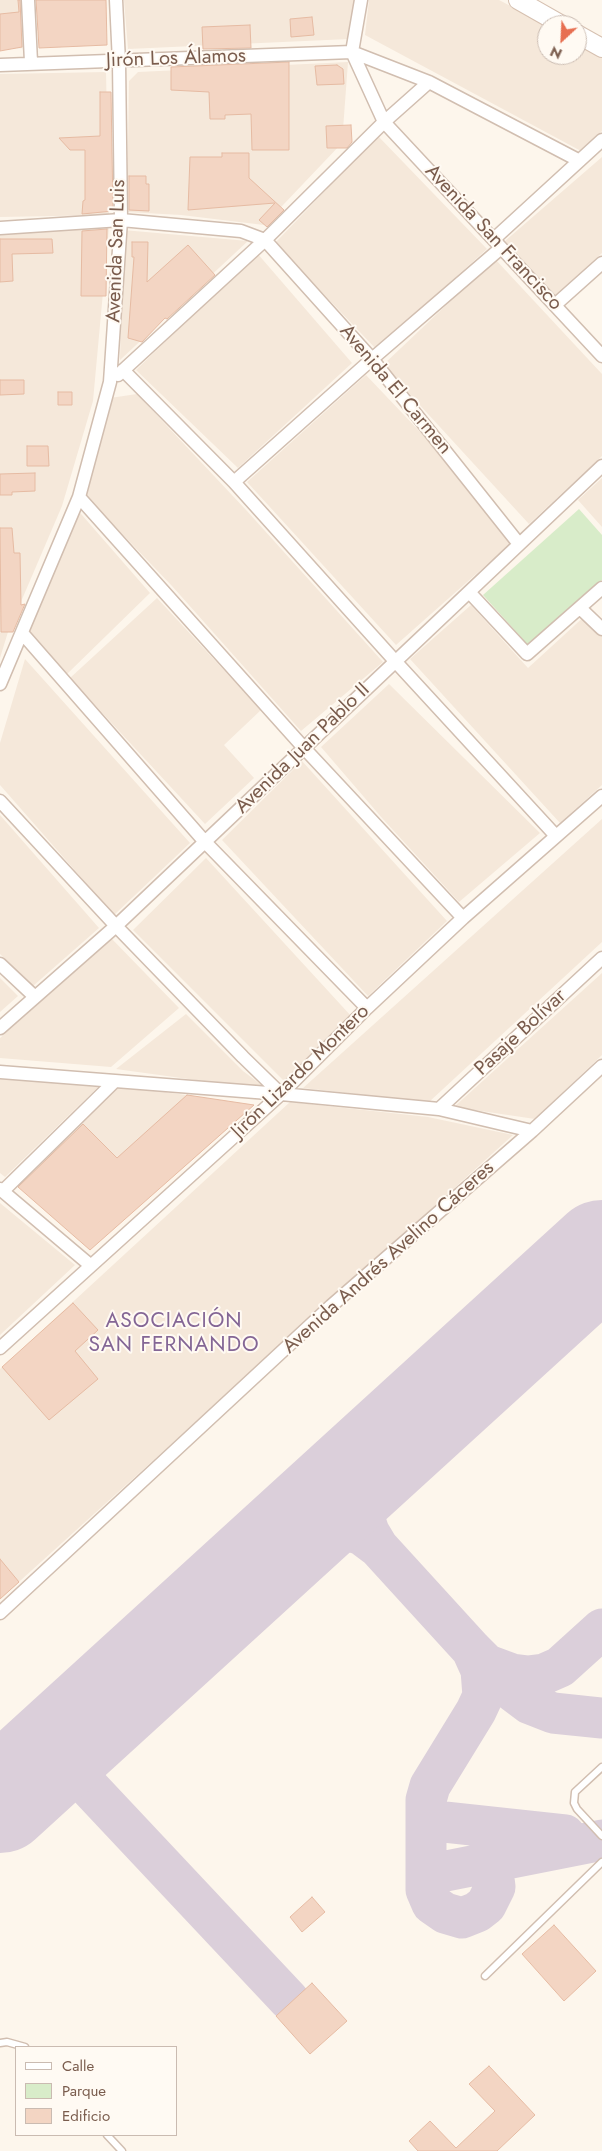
<!DOCTYPE html>
<html>
<head>
<meta charset="utf-8">
<style>
  body { margin:0 }
  #map { position:relative; width:602px; height:2151px; overflow:hidden; background:#fdf6ec; font-family:Jost,sans-serif }
  canvas { display:block }
  .legend { position:absolute; left:15px; top:2046px; width:162px; height:90px; box-sizing:border-box; background:#fffaf3; border:1px solid #cabbb1; margin:0; padding:6px 9px; list-style:none; font-size:15px; color:#7a5c4d }
  .legend li { display:flex; align-items:center; gap:10px; height:25px }
  .legend b { width:25px; border:1px solid #cabbb1 }
  .north { position:absolute; left:537px; top:15px; width:50px; height:50px; box-sizing:border-box; background:#fffaf3; border:1px solid #cabbb1; border-radius:50%; rotate:205deg; font-size:14px; font-weight:700; line-height:20px; text-align:center; color:#7a5c4d }
  .north::after { content:''; display:block; margin:auto; width:18px; height:22px; background:#e76f51; clip-path:polygon(50% 0,100% 100%,50% 72%,0 100%) }
</style>
</head>
<body>
<div id="map">
<canvas width="602" height="2151"></canvas>
<ul class="legend">
<li><b style="height:6px;background:#fff"></b>Calle</li>
<li><b style="height:14px;background:#d8ecc9"></b>Parque</li>
<li><b style="height:14px;background:#f3d5c3"></b>Edificio</li>
</ul>
<div class="north">N</div>
</div>
<script>
const c = document.querySelector('canvas').getContext('2d');
c.lineJoin = 'round';
function paint(path, color) {
  c.fillStyle = color;
  c.fill(path, 'evenodd');
}
function shape(rows) {
  const path = new Path2D();
  for (const r of rows) {
    path.moveTo(r[0], r[1]);
    for (let i = 2; i < r.length; i += 2) path.lineTo(r[i], r[i + 1]);
  }
  return path;
}
function strokePath(path, color, width, dash) {
  c.strokeStyle = color;
  c.lineWidth = width;
  c.lineCap = dash ? 'butt' : 'round';
  c.setLineDash(dash || []);
  c.stroke(path);
}
function drawText(font, color, halo, rows, align = 'center') {
  c.font = font + ' Jost,sans-serif';
  c.lineWidth = 4;
  c.setLineDash([]);
  c.textBaseline = 'middle';
  c.strokeStyle = halo;
  c.fillStyle = color;
  for (const [text, x, y, turn = 0] of rows) {
    c.save();
    c.translate(x, y);
    c.rotate((+turn || 0) * Math.PI / 180);
    c.textAlign = isNaN(turn) ? turn : align;
    if (halo) c.strokeText(text, 0, 0);
    c.fillText(text, 0, 0);
    c.restore();
  }
}
paint(shape([
  [0,0,26,0,28,48,0,49],
  [124,0,355,0,349,39,128,49],
  [369,0,499,0,547,25,547,55,577,55,577,41,602,54,602,131,581,151,365,35],
  [348,62,342,143,264,225,181,215,127,212,129,81,138,72],
  [106,72,109,215,0,217,0,74],
  [378,136,487,249,376,349,275,243],
  [602,157,602,253,556,296,505,241],
  [109,227,93,401,62,506,8,632,0,658,0,232],
  [123,230,248,241,120,360],
  [257,253,352,363,238,468,136,370],
  [495,259,602,374,602,456,529,524,383,365],
  [366,375,519,536,396,645,247,482],
  [137,394,247,511,383,662,301,731,172,586,83,493,110,398],
  [602,478,602,527,578,500],
  [75,507,150,593,66,675,28,631],
  [157,598,261,710,224,745,254,778,205,824,70,678],
  [471,605,528,668,587,614,602,630,602,785,560,823,410,659],
  [25,659,190,843,114,915,0,785,0,743],
  [389,684,540,833,459,902,382,818,321,747],
  [302,761,447,921,368,996,222,840],
  [0,815,99,928,33,986,0,954],
  [602,819,602,942,429,1102,303,1088],
  [206,858,352,1017,284,1081,133,930],
  [112,939,179,1008,111,1067,0,1058,0,1038],
  [602,973,602,1055,535,1119,454,1107],
  [0,978,18,996,0,1012],
  [186,1014,243,1071,268,1090,116,1069],
  [0,1076,98,1087,5,1177,0,1173],
  [117,1085,254,1105,90,1250,14,1183],
  [290,1102,428,1117,513,1135,0,1599,0,1369],
  [0,1203,75,1265,0,1335]
]), '#f5e8da');
paint(shape([
  [579,509,602,535,602,580,528,645,483,595]
]), '#d8ecc9');
strokePath(shape([
  [377,1457,368,1477,363,1497,364,1517,369,1532,378,1547,472,1650,514,1692,530,1704,553,1713,602,1718],
  [285,1541,320,1529,336,1527,362,1535,378,1547],
  [472,1650,481,1670,483,1696,476,1711,430,1786,426,1800,426,1890,432,1904,445,1913,462,1918,477,1912,486,1905,495,1887,492,1862],
  [485,1664,512,1674,528,1676,544,1674,560,1667,602,1629],
  [55,1751,289,2000],
  [426,1820,565,1835],
  [426,1875,602,1840]
]), '#dbcfda', 41);
strokePath(shape([
  [0,1801,602,1252]
]), '#dbcfda', 104);
const building = shape([
  [18,0,20,0,22,47,0,51,0,14,19,12,18,0],
  [36,0,106,0,107,45,39,48,36,0],
  [312,17,314,35,291,37,290,19,312,17],
  [250,25,251,48,203,49,202,27,250,25],
  [289,62,289,150,252,150,251,114,225,115,225,119,210,119,209,92,171,90,171,67,289,62],
  [337,65,343,69,344,84,317,85,315,66,337,65],
  [100,92,111,92,113,211,82,214,83,201,85,200,85,150,70,150,59,138,100,136,100,92],
  [351,125,352,142,347,148,327,148,326,126,351,125],
  [222,153,249,153,249,178,284,210,267,227,259,220,275,203,188,210,190,157,222,157,222,153],
  [129,176,146,176,146,184,149,184,149,211,129,210,129,176],
  [107,229,106,296,81,296,82,231,107,229],
  [0,239,52,239,53,253,12,254,13,281,0,282,0,239],
  [132,242,148,242,147,282,188,245,215,275,167,319,165,318,142,342,128,338,134,257,132,257,132,242],
  [0,380,24,380,24,394,0,395,0,380],
  [58,392,72,392,72,405,58,405,58,392],
  [27,446,48,446,49,466,27,466,27,446],
  [35,473,35,491,12,492,12,495,0,495,0,474,35,473],
  [0,528,12,528,14,553,20,553,21,605,25,604,13,632,1,632,0,528],
  [187,1095,254,1105,90,1250,18,1187,83,1124,117,1158,187,1095],
  [73,1303,98,1330,75,1351,98,1379,49,1420,2,1367,73,1303],
  [0,1559,19,1582,0,1599,0,1559],
  [312,1897,325,1912,302,1932,290,1917,312,1897],
  [554,1925,596,1971,564,2001,522,1954,554,1925],
  [312,1983,347,2021,310,2054,276,2016,312,1983],
  [489,2066,535,2115,497,2151,418,2151,409,2141,430,2121,456,2148,495,2111,469,2084,489,2066]
]);
paint(building, '#f3d5c3');
strokePath(building, '#e6bba3', 1);
const lane = shape([
  [602,1767,575,1792,574,1803,577,1809,602,1836],
  [485,1976,602,1862],
  [0,2043,7,2042,25,2047],
  [107,2135,122,2151]
]);
const street = shape([
  [28,0,31,62],
  [361,0,352,52,384,122,602,356],
  [0,65,352,52,429,82,578,160],
  [0,228,121,220,241,231,265,240,372,359,519,544],
  [494,239,602,140],
  [555,305,602,263],
  [123,370,234,482,395,661,556,836],
  [118,375,265,240,384,122,429,82],
  [234,482,372,359,501,248],
  [79,497,304,748,463,918],
  [470,593,527,654,602,588],
  [580,608,602,629],
  [22,633,205,842,367,1008],
  [0,684,79,497,110,382,121,220,119,62,116,0],
  [0,801,116,926,243,1057,281,1094],
  [0,964,34,996],
  [0,1028,116,926,602,466],
  [0,1072,281,1094,439,1109,532,1131],
  [439,1109,602,958],
  [0,1189,90,1265],
  [3,1191,115,1081],
  [0,1348,281,1094,367,1008,463,918,602,796],
  [0,1613,331,1306,532,1131,602,1066]
]);
const secondary = shape([
  [518,0,562,25],
  [577,34,602,48]
]);
strokePath(lane, '#d1beb0', 9);
strokePath(street, '#d1beb0', 15);
strokePath(secondary, '#d6c0b0', 20);
strokePath(lane, '#fff', 6);
strokePath(street, '#fff', 12);
strokePath(secondary, '#fff', 18);
drawText('20px', '#7a5c4d', '#fffaf3', [
  ["Jirón Los Álamos",176,59,-2],
  ["Avenida San Francisco",493,238,47],
  ["Avenida San Luis",117,251,-88],
  ["Avenida El Carmen",395,390,50],
  ["Avenida Juan Pablo II",303,749,-44],
  ["Pasaje Bolívar",521,1033,-43],
  ["Jirón Lizardo Montero",301,1072,-44],
  ["Avenida Andrés Avelino Cáceres",389,1258,-42]
]);
c.letterSpacing = '1px';
drawText('21px', '#846695', '#fffaf3', [
  ["ASOCIACIÓN",174,1322],
  ["SAN FERNANDO",174,1346]
]);
c.letterSpacing = '0px';
</script>
</body>
</html>
